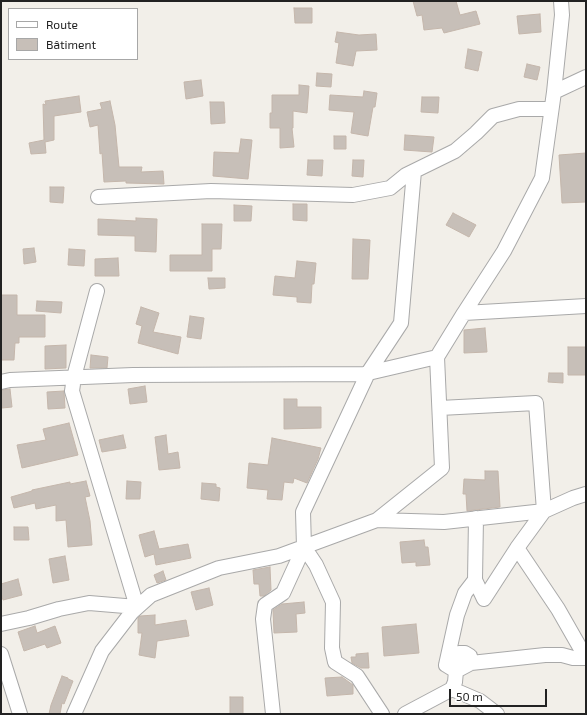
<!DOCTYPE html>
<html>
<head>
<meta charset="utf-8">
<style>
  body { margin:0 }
  #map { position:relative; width:587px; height:715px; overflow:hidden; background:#f2efe9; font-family:"Exo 2",sans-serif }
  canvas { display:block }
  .frame { position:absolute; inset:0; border:2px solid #222; pointer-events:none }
  .legend { position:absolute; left:8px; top:8px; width:130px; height:52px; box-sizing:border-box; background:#fff; border:1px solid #a7a7a7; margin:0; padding:5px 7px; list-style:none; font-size:12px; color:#222 }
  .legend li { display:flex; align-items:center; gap:8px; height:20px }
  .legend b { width:20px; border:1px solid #a7a7a7 }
  .scale { position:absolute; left:449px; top:689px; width:98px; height:18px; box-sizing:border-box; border:2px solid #222; border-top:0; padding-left:5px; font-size:12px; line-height:14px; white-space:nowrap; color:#222; -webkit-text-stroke:3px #fff; paint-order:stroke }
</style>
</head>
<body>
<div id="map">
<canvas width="587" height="715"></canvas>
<div class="frame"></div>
<ul class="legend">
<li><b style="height:5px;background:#fff"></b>Route</li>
<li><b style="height:11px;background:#c7bfb8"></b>Bâtiment</li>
</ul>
<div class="scale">50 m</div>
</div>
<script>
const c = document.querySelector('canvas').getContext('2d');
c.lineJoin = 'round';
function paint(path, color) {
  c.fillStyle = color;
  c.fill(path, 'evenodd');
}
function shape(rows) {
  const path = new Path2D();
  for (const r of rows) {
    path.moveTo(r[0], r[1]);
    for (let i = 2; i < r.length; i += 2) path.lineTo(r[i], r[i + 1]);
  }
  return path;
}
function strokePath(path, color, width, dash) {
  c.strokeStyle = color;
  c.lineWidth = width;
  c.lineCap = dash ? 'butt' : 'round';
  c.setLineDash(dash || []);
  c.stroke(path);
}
const building = shape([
  [413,1,456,1,460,15,476,11,480,24,444,33,442,28,424,30,422,15,417,16,413,1],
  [294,8,312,8,312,23,295,23,294,8],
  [540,14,541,32,519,34,517,16,540,14],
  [337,32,359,35,376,34,377,50,356,51,353,66,336,63,339,43,335,42,337,32],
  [468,49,482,52,478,71,465,68,468,49],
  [527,64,540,67,537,80,524,77,527,64],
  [317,73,332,74,331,87,316,86,317,73],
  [201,80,203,96,186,99,184,82,201,80],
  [299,85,309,86,307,113,293,111,293,128,292,128,294,147,280,148,280,128,270,128,270,113,272,113,272,95,299,95,299,85],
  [364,91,377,93,375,107,373,107,368,136,351,133,354,112,329,110,330,95,363,97,364,91],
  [79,96,81,112,54,116,54,140,45,142,46,153,31,154,29,143,44,140,43,104,46,105,45,101,79,96],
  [422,97,439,97,438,113,421,112,422,97],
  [110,101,115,125,119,167,142,167,141,172,163,171,164,184,126,183,126,181,104,182,102,153,100,154,98,125,90,127,87,112,102,109,100,103,110,101],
  [210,102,224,102,225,123,211,124,210,102],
  [405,135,434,137,432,152,404,150,405,135],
  [334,136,346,136,346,149,334,149,334,136],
  [241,139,252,140,248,179,213,176,214,152,239,153,241,139],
  [586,153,586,202,562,203,559,155,586,153],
  [308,160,323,160,322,176,307,175,308,160],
  [353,160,364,160,363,177,352,176,353,160],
  [50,187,64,187,63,203,50,202,50,187],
  [293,204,307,204,307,221,293,220,293,204],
  [234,205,252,206,251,221,234,221,234,205],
  [453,213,476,225,469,237,446,225,453,213],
  [136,218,157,219,156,252,135,251,135,236,98,235,98,219,136,221,136,218],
  [202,224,222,224,221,249,212,249,212,271,170,271,170,255,202,255,202,224],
  [353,239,370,240,368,279,352,279,353,239],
  [34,248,36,262,24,264,23,249,34,248],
  [69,249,85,250,84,266,68,265,69,249],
  [118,258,119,276,95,276,95,259,118,258],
  [297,261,316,263,314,284,312,284,311,303,297,302,297,297,273,295,275,276,295,278,297,261],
  [208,278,225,278,225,288,209,289,208,278],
  [1,295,17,295,17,315,45,315,45,337,19,337,19,343,15,343,14,360,1,360,1,295],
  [37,301,62,302,61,313,36,311,37,301],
  [141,307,159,313,153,332,181,337,178,354,138,343,142,326,136,324,141,307],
  [190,316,204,318,201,339,187,337,190,316],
  [485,328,487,352,464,353,464,330,485,328],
  [66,345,66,368,45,369,45,346,66,345],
  [568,347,586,347,586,375,568,375,568,347],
  [91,355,108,357,107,368,90,368,91,355],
  [549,373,563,373,563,383,548,382,549,373],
  [145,386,147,402,130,404,128,389,145,386],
  [10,389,12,407,2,408,1,390,10,389],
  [64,391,65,408,48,409,47,392,64,391],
  [284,399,297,399,297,407,321,407,321,428,284,429,284,399],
  [69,423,78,455,22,468,17,445,46,440,43,429,69,423],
  [123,435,126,448,102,452,99,440,123,435],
  [166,435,168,454,178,452,180,468,159,470,155,437,166,435],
  [272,438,321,448,318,459,307,483,294,478,293,483,284,482,282,500,267,499,268,490,247,488,249,463,268,465,272,438],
  [485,471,498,471,500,507,467,511,466,494,463,494,464,479,485,480,485,471],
  [86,481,90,496,85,497,90,521,92,545,68,547,66,520,56,521,56,505,36,509,35,503,14,508,11,497,32,491,32,490,70,482,70,484,86,481],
  [127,481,141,482,140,499,126,499,127,481],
  [202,483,216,484,216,487,220,488,219,501,201,499,202,483],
  [14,527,28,527,29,540,14,540,14,527],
  [154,531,159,549,188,544,191,558,156,565,154,554,145,557,139,535,154,531],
  [424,540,425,547,428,547,430,565,416,566,416,562,402,563,400,542,424,540],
  [65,556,69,580,53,583,49,559,65,556],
  [270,567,271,590,264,596,260,596,259,584,254,584,253,570,270,567],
  [163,571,166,580,157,583,154,575,163,571],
  [18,579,22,595,3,600,1,593,1,584,18,579],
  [209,588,213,605,196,610,191,592,209,588],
  [304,602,305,613,296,614,297,632,274,633,273,610,282,604,304,602],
  [155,615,155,625,186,620,189,636,157,641,155,658,139,655,142,633,138,633,138,618,140,616,155,615],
  [416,624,419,653,384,656,382,627,416,624],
  [35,626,37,633,55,626,61,643,47,648,45,644,24,651,18,632,35,626],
  [368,653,369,668,361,668,352,663,351,657,356,657,356,654,368,653],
  [62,676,68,678,68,679,73,681,64,704,62,703,60,714,49,714,51,705,62,676],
  [342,677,353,685,353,694,327,696,325,678,342,677],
  [230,697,243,697,243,714,230,714,230,697]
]);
paint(building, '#c7bfb8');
strokePath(building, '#c4b6ab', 1);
const minor = shape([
  [554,92,562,15,561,1],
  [98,197,211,191,353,195,390,188,406,175,455,151,476,133,493,116,519,109,551,109],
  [464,313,586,306],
  [1,382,10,380,133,375,364,374,437,357],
  [440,408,536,403,544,511,517,548,484,599,475,580,476,518],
  [377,520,444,522,544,511,573,498,586,494],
  [517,548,558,609,586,658],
  [1,624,29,618,59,609,89,603,137,607,72,391,74,377,97,291],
  [1,654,20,714],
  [471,663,545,655,562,655,573,658,586,658],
  [446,665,459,653,465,653,470,656,471,663,456,671,446,665,457,615,465,593,475,580],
  [452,689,480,701,497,714],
  [74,714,102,651,132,612,151,595,219,568,279,556,377,520,442,468,437,357,464,313,504,251,542,178,554,92,586,77],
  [273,714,263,619,265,605,283,593,304,547],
  [382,714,357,676,335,662,332,648,333,602,316,565,304,547,303,512,368,373,401,323,414,171],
  [405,714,452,689,455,682,456,671]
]);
strokePath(minor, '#a9a9a9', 16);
strokePath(minor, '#fff', 14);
</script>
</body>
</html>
